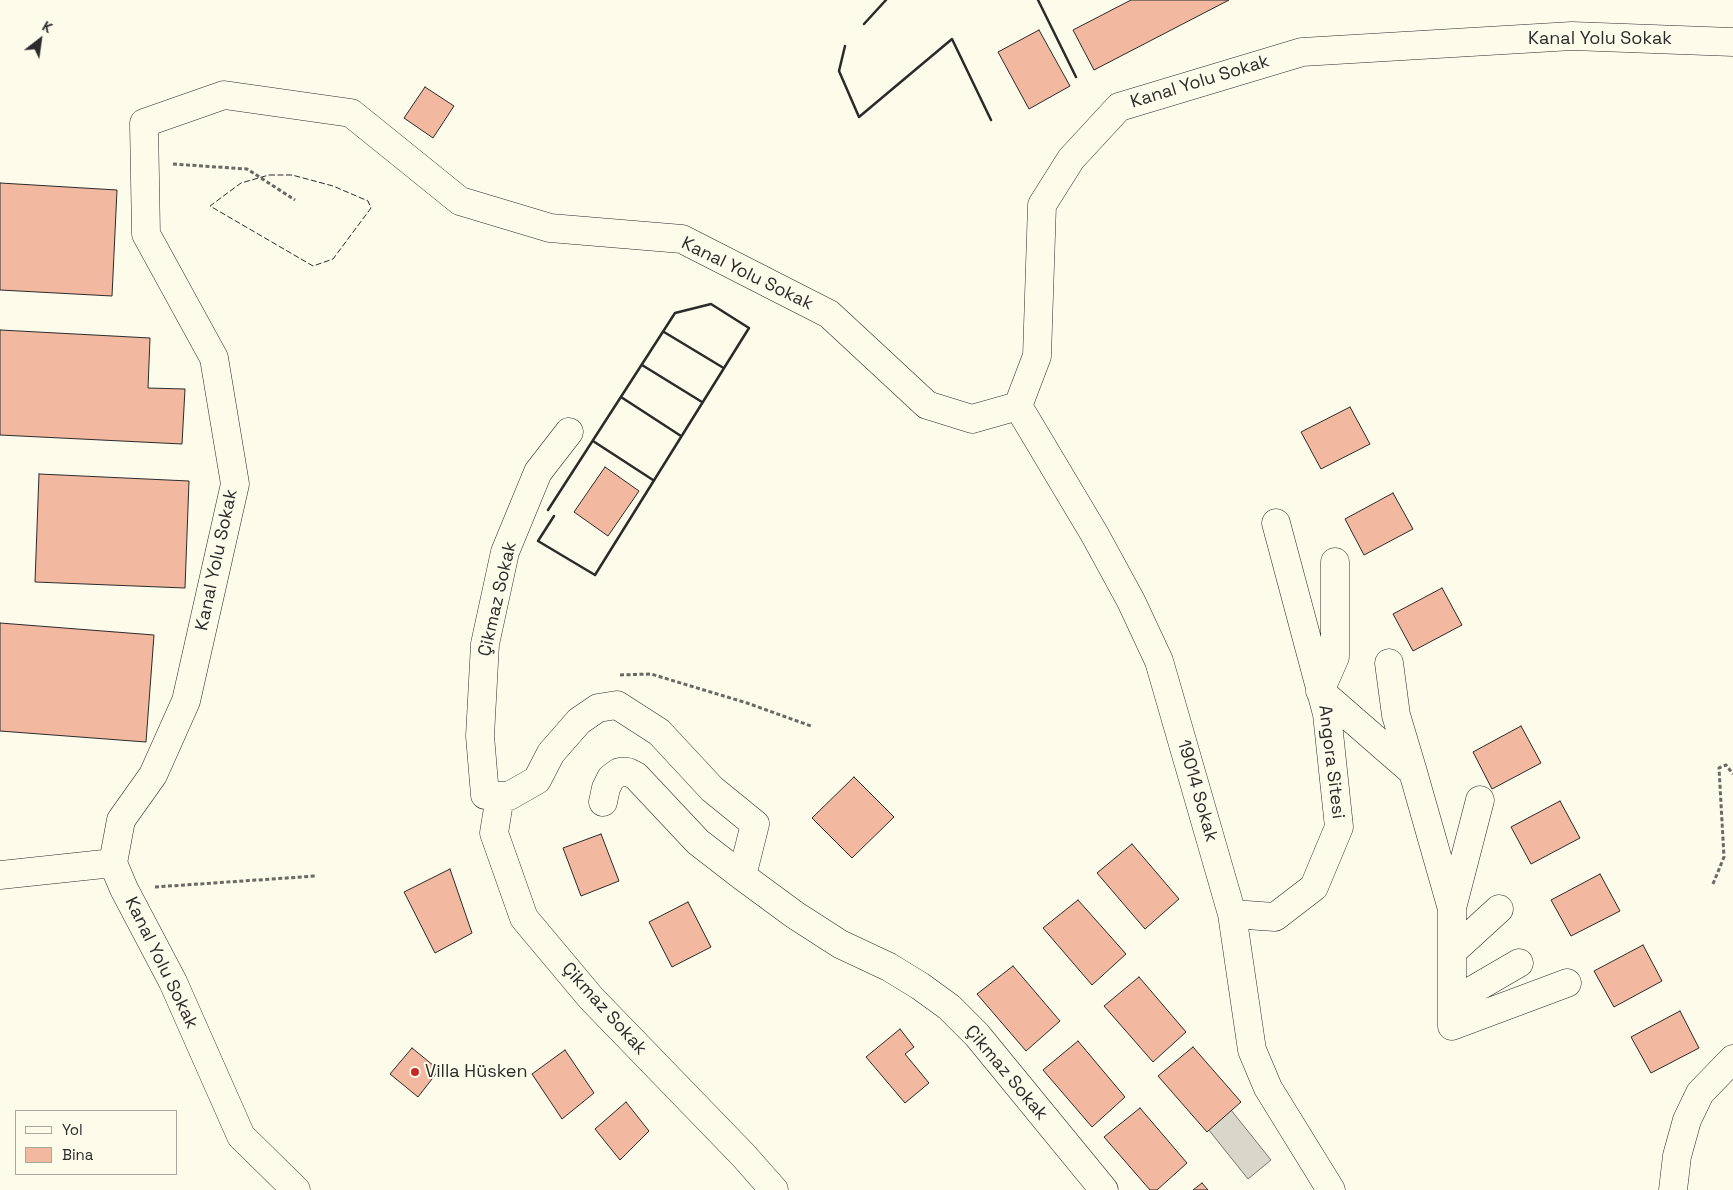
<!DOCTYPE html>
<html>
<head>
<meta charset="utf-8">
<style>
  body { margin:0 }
  #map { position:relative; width:1733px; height:1190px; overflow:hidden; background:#fdfbea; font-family:"Space Grotesk",sans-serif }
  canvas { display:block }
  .legend { position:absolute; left:15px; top:1110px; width:162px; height:65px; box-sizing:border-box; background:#fdfbea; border:1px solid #a9a89e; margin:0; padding:6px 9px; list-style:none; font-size:15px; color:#2b2b2b }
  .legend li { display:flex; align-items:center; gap:10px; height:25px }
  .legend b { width:25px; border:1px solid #a9a89e }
  .north { position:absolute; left:15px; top:15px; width:50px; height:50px; -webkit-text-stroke:4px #fdfbea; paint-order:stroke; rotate:30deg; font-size:14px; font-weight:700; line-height:20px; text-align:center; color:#2b2b2b }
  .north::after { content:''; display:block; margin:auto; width:18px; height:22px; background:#2b2b2b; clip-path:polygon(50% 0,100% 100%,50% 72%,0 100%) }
</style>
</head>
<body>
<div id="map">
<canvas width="1733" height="1190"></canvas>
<ul class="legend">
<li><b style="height:6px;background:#fdfbea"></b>Yol</li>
<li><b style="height:14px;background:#f2b8a0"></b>Bina</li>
</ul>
<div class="north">K</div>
</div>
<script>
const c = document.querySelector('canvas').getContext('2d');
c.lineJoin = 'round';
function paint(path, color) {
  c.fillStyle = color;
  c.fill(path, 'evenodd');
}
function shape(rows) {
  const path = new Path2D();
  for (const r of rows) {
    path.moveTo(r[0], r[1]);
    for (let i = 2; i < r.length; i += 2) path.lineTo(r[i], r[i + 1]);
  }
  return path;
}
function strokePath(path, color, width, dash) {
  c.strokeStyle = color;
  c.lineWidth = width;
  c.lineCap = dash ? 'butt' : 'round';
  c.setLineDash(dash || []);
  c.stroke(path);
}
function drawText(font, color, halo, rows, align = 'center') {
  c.font = font + ' "Space Grotesk",sans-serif';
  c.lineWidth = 4;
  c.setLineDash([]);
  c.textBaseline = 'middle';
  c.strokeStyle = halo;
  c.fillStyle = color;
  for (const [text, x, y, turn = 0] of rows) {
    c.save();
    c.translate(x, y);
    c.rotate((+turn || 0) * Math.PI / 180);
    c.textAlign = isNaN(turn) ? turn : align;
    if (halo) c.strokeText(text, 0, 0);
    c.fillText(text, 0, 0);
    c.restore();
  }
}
const water = shape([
  [1231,1110,1271,1160,1248,1179,1208,1129,1231,1110]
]);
paint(water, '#d8d7c9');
strokePath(water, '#74746e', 1);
const building = shape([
  [1131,0,1229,0,1094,70,1073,30,1131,0],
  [1039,30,1070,86,1029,109,998,52,1039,30],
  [425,87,454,106,433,138,404,118,425,87],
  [0,183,117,190,112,296,0,290,0,183],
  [0,330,150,338,148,388,185,389,182,444,0,435,0,330],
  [1350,407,1370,444,1321,469,1301,432,1350,407],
  [605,467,639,491,608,536,574,512,605,467],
  [39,474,189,481,185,588,35,582,39,474],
  [1393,493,1413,529,1364,555,1345,519,1393,493],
  [1442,588,1462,625,1413,651,1393,614,1442,588],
  [0,623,154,635,146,742,0,731,0,623],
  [1521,726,1541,763,1492,789,1473,752,1521,726],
  [854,777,894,817,852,858,812,818,854,777],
  [1560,801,1580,838,1531,864,1511,827,1560,801],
  [601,834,619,881,581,896,563,848,601,834],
  [1132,844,1179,899,1145,929,1097,873,1132,844],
  [450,869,472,933,435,953,404,892,450,869],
  [1600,874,1620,911,1571,936,1551,900,1600,874],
  [1078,900,1126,954,1092,985,1043,928,1078,900],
  [688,902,711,947,672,967,649,922,688,902],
  [1643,945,1662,981,1614,1007,1594,971,1643,945],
  [1013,966,1060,1021,1026,1051,977,994,1013,966],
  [1139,977,1186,1032,1153,1062,1104,1006,1139,977],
  [1680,1011,1699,1048,1651,1073,1631,1037,1680,1011],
  [900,1029,914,1047,905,1054,929,1083,905,1103,866,1057,900,1029],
  [1078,1041,1125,1097,1092,1127,1043,1070,1078,1041],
  [1193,1047,1241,1102,1207,1132,1158,1076,1193,1047],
  [412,1048,439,1070,418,1097,390,1074,412,1048],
  [565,1050,594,1093,562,1119,532,1074,565,1050],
  [626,1102,649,1131,620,1160,595,1129,626,1102],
  [1140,1108,1187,1163,1157,1190,1150,1190,1104,1137,1140,1108],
  [1202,1183,1208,1190,1193,1190,1202,1183]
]);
paint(building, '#f2b8a0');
strokePath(building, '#2b2b2b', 1);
const minor = shape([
  [1018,406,1095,535,1131,601,1159,661,1232,914,1252,1050,1268,1088,1331,1190],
  [569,432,538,472,505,552,485,644,480,736,485,795,509,796,537,780,551,753,579,721,598,708,617,705,659,732,712,789,755,824,742,876],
  [1335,562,1335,657,1320,691,1413,772,1452,909,1452,1026,1567,983],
  [1389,663,1396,715,1413,772],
  [500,796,494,833,524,918,591,998,744,1156,774,1190],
  [603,802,606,788,611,778,619,772,628,772,636,776,698,842,742,876,795,915,840,944,889,967,920,986,949,1007,977,1035,1104,1190],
  [0,875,113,863],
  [1452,908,1480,800],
  [1232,914,1275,917,1314,887,1339,827,1327,714,1276,523],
  [1452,952,1499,909],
  [1452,1002,1519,963],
  [296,1190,241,1136,173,982,124,889,113,863,121,820,153,775,186,701,235,484,214,358,146,234,144,123,224,95,351,113,460,201,550,228,682,239,829,314,927,405,972,419,1018,406,1037,356,1042,205,1071,159,1119,107,1302,52,1572,36,1733,42],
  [1673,1190,1677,1156,1687,1120,1700,1093,1733,1059]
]);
strokePath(minor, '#2b2b2b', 29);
strokePath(shape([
  [173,164,247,169,295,200],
  [620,675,651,674,747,703,811,726],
  [1713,884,1724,857,1719,768,1726,765,1733,774],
  [155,887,316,876]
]), '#6a6964', 3, [4, 2.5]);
strokePath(minor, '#fdfbea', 28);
strokePath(shape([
  [269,175,292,175,333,186,368,201,371,208,333,259,313,266,210,206,241,183,269,175]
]), '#2b2b2b', 1, [6, 2.5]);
strokePath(shape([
  [1038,0,1076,77],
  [864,24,886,0],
  [845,46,839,71,859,117,952,39,991,120],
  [664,332,722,367],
  [642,365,702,402],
  [621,397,681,436],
  [593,441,653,480],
  [548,510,675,313,711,304,749,328,595,575,538,541,554,516]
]), '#2b2b2b', 2.5);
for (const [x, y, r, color] of [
  [415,1072,5,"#c62828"]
]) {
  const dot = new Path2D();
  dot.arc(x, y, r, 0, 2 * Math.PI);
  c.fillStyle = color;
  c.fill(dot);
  strokePath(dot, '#fdfbea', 2);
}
drawText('18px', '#2b2b2b', '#fdfbea', [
  ["Kanal Yolu Sokak",1600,39],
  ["Kanal Yolu Sokak",1200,82,-17],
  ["Kanal Yolu Sokak",747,274,26],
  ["Kanal Yolu Sokak",217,560,-78],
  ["Çikmaz Sokak",498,599,-77],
  ["Angora Sitesi",1331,762,83],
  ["19014 Sokak",1197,791,74],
  ["Kanal Yolu Sokak",161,963,64],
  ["Çikmaz Sokak",604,1009,48],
  ["Çikmaz Sokak",1006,1073,50]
]);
drawText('18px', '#2b2b2b', '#fdfbea', [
  ["Villa Hüsken",425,1072]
], 'left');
</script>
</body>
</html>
